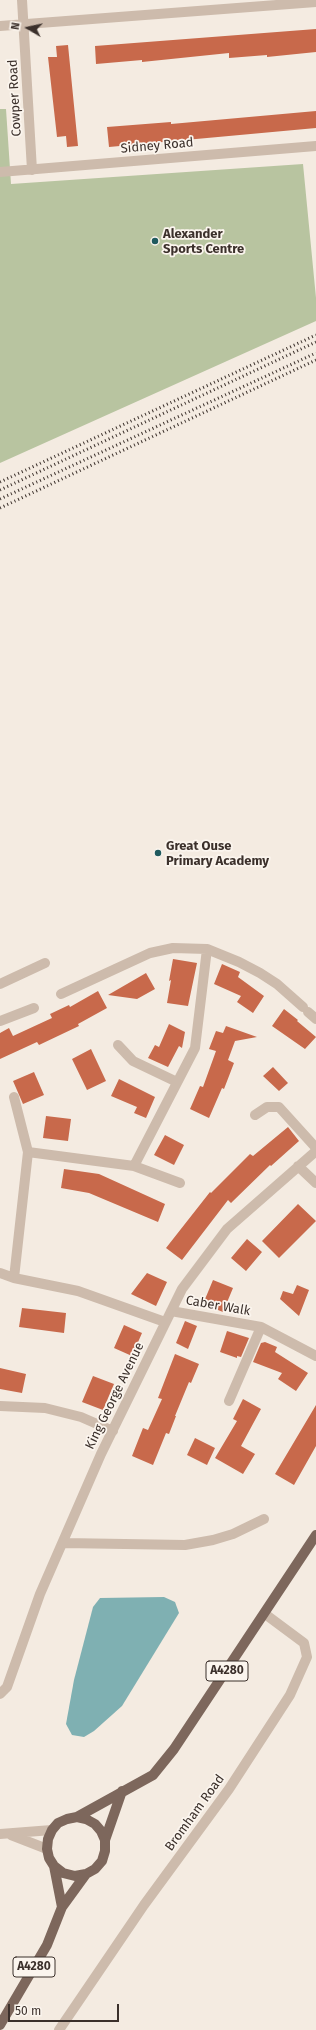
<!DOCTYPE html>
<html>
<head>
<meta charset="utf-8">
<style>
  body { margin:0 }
  #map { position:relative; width:316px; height:2030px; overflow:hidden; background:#f4ebe1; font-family:"Fira Sans",sans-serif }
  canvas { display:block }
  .north { position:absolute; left:8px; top:8px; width:40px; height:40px; -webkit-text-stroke:3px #fbf5ee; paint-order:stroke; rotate:279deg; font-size:11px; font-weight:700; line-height:16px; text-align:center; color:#3b302b }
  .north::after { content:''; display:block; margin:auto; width:14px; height:18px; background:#3b302b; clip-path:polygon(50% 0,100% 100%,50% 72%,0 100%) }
  .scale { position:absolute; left:8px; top:2004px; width:111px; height:18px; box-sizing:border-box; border:2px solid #3b302b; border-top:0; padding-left:5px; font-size:12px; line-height:14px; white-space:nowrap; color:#3b302b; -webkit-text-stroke:3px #fbf5ee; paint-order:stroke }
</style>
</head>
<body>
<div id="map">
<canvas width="316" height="2030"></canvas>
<div class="north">N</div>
<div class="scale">50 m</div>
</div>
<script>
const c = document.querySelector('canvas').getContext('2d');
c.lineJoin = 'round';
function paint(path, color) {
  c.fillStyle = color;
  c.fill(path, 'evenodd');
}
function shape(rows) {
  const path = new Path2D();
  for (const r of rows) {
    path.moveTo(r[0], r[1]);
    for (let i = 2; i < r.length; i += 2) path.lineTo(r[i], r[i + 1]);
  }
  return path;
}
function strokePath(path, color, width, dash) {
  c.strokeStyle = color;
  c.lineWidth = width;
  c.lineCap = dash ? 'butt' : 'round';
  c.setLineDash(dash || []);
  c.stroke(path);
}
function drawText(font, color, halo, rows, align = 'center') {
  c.font = font + ' "Fira Sans",sans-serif';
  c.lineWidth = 3.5;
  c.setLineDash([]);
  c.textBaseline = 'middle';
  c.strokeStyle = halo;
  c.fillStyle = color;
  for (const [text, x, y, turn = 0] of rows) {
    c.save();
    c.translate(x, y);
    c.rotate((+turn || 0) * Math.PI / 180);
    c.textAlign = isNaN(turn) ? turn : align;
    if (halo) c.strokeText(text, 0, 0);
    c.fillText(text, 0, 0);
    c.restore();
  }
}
paint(shape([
  [0,109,6,109,11,184,303,164,316,298,316,321,0,463]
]), '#b8c4a0');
paint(shape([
  [164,1597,175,1602,179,1613,122,1706,94,1731,84,1737,72,1735,66,1724,74,1680,93,1607,100,1598]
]), '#7fb0b2');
paint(shape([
  [316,29,316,52,267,57,267,55,229,58,229,53,142,62,142,60,96,64,95,46],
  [68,45,78,146,67,147,66,136,57,137,48,57,57,57,56,46],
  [316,111,316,128,109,147,107,127,171,122,171,124],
  [173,959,197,963,188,1006,167,1003,171,980,169,981],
  [222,964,240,972,238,977,264,996,253,1013,237,1002,241,996,214,984],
  [146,973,155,989,137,999,108,995],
  [98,991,107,1008,78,1024,79,1026,39,1045,37,1042,0,1059,0,1033,9,1028,13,1036,52,1018,50,1014,69,1005,70,1007],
  [284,1009,298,1020,297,1021,316,1037,305,1049,272,1026],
  [169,1024,185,1032,182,1048,179,1046,168,1067,148,1058,155,1045,159,1047],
  [226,1026,257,1037,235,1041,228,1060,234,1063,224,1089,222,1088,209,1118,190,1109,200,1086,203,1087,216,1051,209,1049,216,1031,223,1033],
  [91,1049,106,1081,87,1090,72,1059],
  [273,1067,288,1083,279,1091,263,1076],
  [34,1072,44,1095,23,1104,13,1081],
  [119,1079,155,1097,146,1118,134,1113,137,1107,111,1096],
  [46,1116,71,1119,68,1141,43,1138],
  [288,1127,299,1141,271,1166,270,1165,231,1203,228,1200,182,1260,166,1248,210,1192,211,1193,250,1154,253,1156],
  [165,1135,184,1145,174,1165,154,1155],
  [64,1169,99,1174,165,1204,158,1222,89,1193,61,1188],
  [298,1204,316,1221,279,1258,262,1241],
  [247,1239,262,1252,246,1271,231,1258],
  [147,1273,167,1282,156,1306,131,1294],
  [213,1280,233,1288,223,1312,203,1304],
  [297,1285,309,1290,299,1316,280,1299,283,1291,293,1294],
  [22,1308,66,1313,64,1333,19,1327],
  [185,1321,197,1326,188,1349,176,1343],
  [124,1325,142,1333,132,1356,114,1348],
  [227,1331,249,1338,241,1357,237,1356,237,1358,220,1352],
  [265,1342,277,1347,275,1352,308,1373,296,1391,278,1379,282,1373,253,1362,261,1343],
  [175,1354,199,1364,191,1383,189,1382,175,1416,176,1416,169,1434,166,1433,153,1465,132,1456,143,1428,148,1430,162,1399,158,1398],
  [0,1368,26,1374,22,1393,0,1389],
  [93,1376,114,1384,103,1410,82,1402],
  [243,1399,261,1409,241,1446,255,1454,243,1474,215,1458,237,1421,233,1419],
  [316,1405,316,1446,294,1485,275,1474],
  [195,1438,215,1448,207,1465,187,1455]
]), '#c8694b');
strokePath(shape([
  [22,0,32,170],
  [0,26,316,2],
  [0,172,316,146],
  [0,984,45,963],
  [61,994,150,953,173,948,207,949,239,962,260,973,277,984,303,1007],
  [308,1012,316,1019],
  [0,1021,34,1008],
  [118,1045,133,1061,177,1082],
  [14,1097,28,1152,14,1278],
  [255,1115,267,1107,279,1107,316,1148],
  [28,1152,134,1166,195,1048,207,949],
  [134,1166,180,1183],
  [298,1166,316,1183],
  [0,1273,14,1278,78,1291,165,1322],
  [171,1311,261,1327,316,1356],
  [229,1401,261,1327],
  [0,1406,45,1408,81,1417,113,1431],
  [64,1543,185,1545,213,1540,233,1534,264,1519],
  [0,1694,7,1687,40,1594,101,1454,182,1289,227,1229,316,1151],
  [0,1834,52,1830],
  [11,1835,47,1849],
  [59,2030,144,1905,229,1789,290,1695,307,1657,304,1643,265,1614]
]), '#cdbbac', 10);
strokePath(shape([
  [77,1817,153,1775,174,1749,316,1535],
  [54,1866,62,1907],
  [86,1874,75,1876,63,1873,54,1866,49,1858,47,1849,48,1839,52,1830,58,1823,67,1819,77,1817,86,1819,95,1824,101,1831,105,1840],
  [0,2025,47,1945,62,1907,86,1874,95,1869,102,1861,105,1851,105,1840,122,1791]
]), '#7d675c', 10);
strokePath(shape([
  [0,482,316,335],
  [0,490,316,342],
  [0,499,316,353],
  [0,508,316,360]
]), '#3b302b', 3, [1, 3]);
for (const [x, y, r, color] of [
  [155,241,4,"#1f5a5e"],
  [158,853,4,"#1f5a5e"]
]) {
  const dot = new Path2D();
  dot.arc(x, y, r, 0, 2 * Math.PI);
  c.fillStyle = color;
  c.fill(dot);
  strokePath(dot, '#fbf5ee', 1.5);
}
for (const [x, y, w] of [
  [227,1671,42],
  [34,1967,42]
]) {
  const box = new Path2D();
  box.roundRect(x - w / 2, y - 10, w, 20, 3);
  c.fillStyle = '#fbf5ee';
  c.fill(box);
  strokePath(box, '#3b302b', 1);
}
drawText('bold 12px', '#3b302b', null, [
  ["A4280",227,1671],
  ["A4280",34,1967]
]);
drawText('13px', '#3b302b', '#fbf5ee', [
  ["Cowper Road",15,98,-93],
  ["Sidney Road",157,146,-5],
  ["Caber Walk",218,1306,10],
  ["King George Avenue",115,1396,-64],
  ["Bromham Road",195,1813,-54]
]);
drawText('bold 13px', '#3b302b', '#fbf5ee', [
  ["Alexander",163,234],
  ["Sports Centre",163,249],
  ["Great Ouse",166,846],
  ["Primary Academy",166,861]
], 'left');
</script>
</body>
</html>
